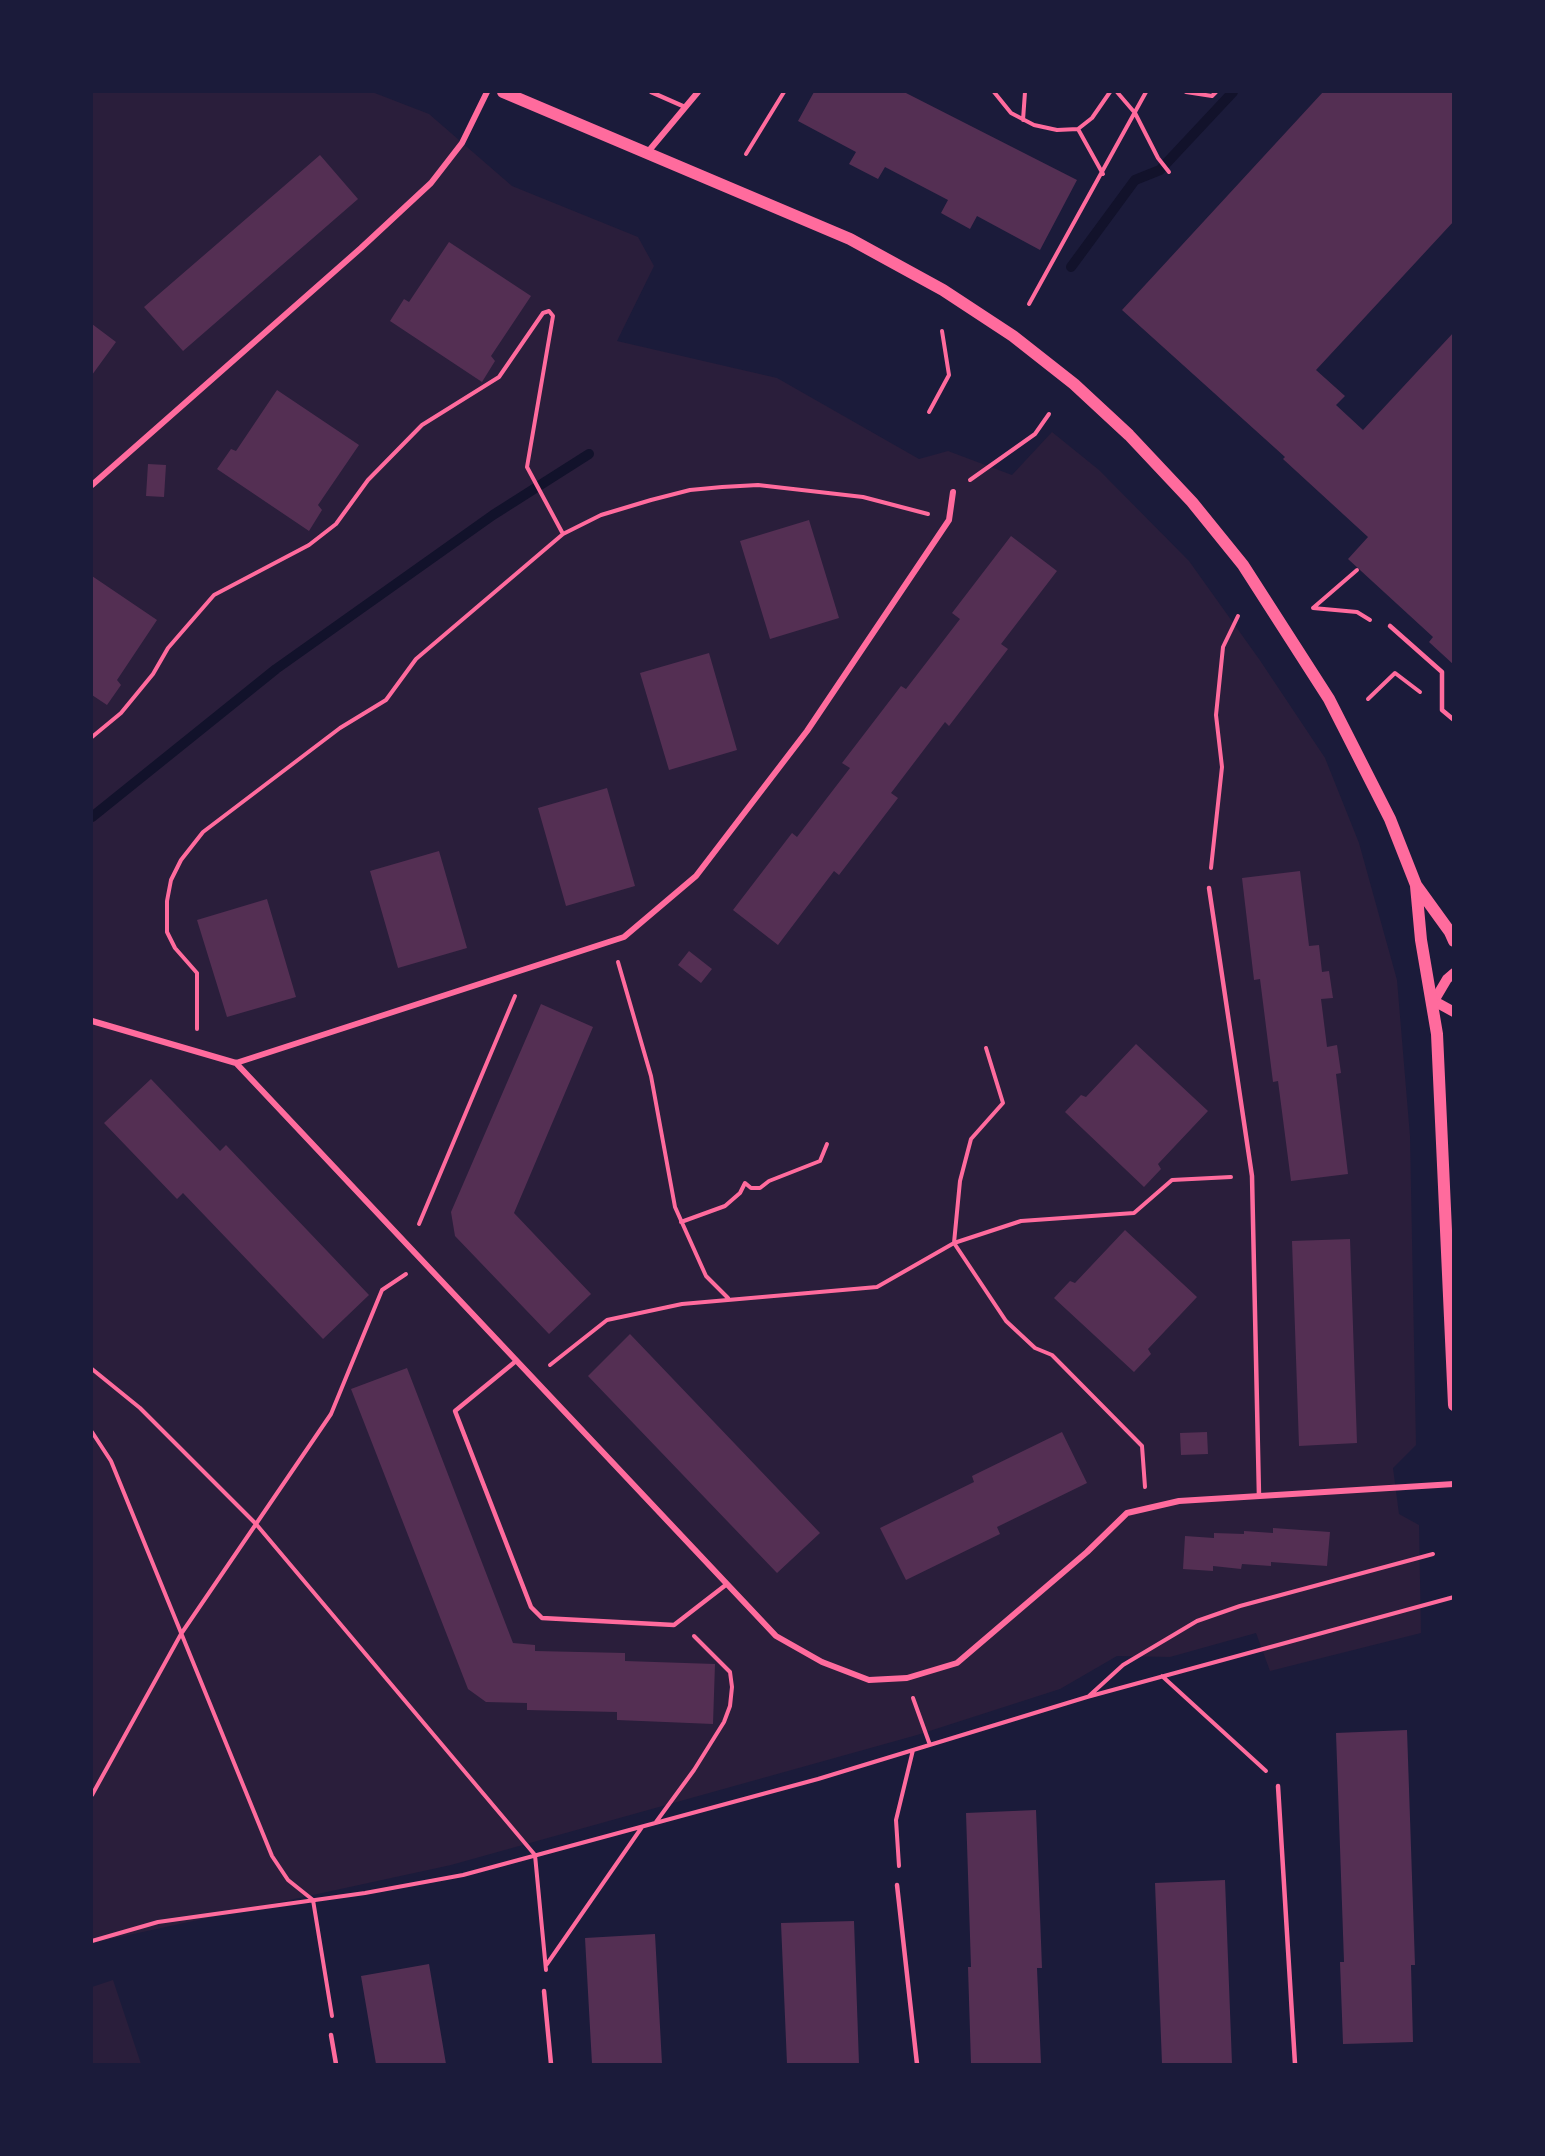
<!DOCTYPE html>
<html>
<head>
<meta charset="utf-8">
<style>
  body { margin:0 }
  #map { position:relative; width:1545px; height:2156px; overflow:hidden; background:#1b1b3a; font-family:"Source Sans 3",sans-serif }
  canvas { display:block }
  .frame { position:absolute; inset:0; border:93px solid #1b1b3a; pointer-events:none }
</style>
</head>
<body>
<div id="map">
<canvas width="1545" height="2156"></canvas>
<div class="frame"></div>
</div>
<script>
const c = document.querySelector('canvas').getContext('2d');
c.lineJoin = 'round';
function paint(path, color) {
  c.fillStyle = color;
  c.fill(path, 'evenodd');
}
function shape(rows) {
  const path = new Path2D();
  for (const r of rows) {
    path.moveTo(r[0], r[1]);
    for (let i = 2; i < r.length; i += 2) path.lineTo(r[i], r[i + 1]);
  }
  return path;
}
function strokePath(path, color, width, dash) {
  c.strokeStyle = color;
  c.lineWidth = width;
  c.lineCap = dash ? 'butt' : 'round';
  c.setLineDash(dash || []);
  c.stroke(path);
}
paint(shape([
  [92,92,372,92,429,114,512,186,638,237,654,266,617,341,777,378,919,459,948,451,1012,475,1052,432,1099,470,1189,561,1259,659,1325,758,1359,843,1397,980,1410,1136,1416,1445,1393,1468,1399,1514,1419,1525,1421,1633,1270,1671,1256,1633,1170,1657,1117,1656,1060,1689,917,1735,451,1865,92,1943],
  [113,1980,141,2064,92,2064,92,1987]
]), '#2a1e3b');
strokePath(shape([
  [1071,267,1135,180,1160,170,1233,92],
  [92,817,276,669,493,515,589,454]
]), '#12122b', 10);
paint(shape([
  [814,92,904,92,1077,180,1040,250,977,216,970,229,941,213,948,200,885,167,878,179,849,164,856,152,798,121],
  [1323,92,1454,92,1454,221,1316,370,1345,396,1336,405,1363,430,1454,332,1454,665,1429,642,1433,637,1348,559,1368,537,1283,459,1285,457,1122,310],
  [320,155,358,199,183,351,144,307],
  [449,242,531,296,491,356,495,361,482,382,390,321,404,299,409,302],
  [92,324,116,342,92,375],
  [277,390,359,445,318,505,322,510,309,531,217,469,231,449,236,451],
  [148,464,166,465,164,497,146,496],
  [809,520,839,618,770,639,740,541],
  [1011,536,1057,571,1001,644,1008,649,949,726,945,722,891,793,898,798,839,875,834,871,778,945,733,910,792,833,797,837,850,768,842,763,901,686,906,689,960,619,952,613],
  [92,576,157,620,117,680,121,685,107,705,92,695],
  [709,653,737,750,669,770,640,673],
  [607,788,635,886,566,906,538,808],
  [439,851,467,948,398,968,370,871],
  [1300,871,1309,946,1319,945,1322,972,1329,971,1333,998,1321,999,1327,1047,1337,1045,1341,1073,1336,1074,1348,1174,1291,1181,1278,1081,1273,1082,1260,979,1254,980,1242,878],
  [267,899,296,997,227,1017,197,920],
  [689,951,712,969,701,983,678,965],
  [541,1004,593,1027,514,1213,591,1294,549,1334,455,1236,451,1212],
  [1136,1044,1208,1111,1158,1164,1161,1169,1144,1187,1065,1112,1081,1095,1086,1097],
  [151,1079,220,1151,226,1145,369,1295,323,1339,183,1193,177,1199,104,1123],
  [1125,1230,1197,1297,1148,1349,1151,1354,1134,1372,1054,1298,1070,1281,1075,1283],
  [1350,1239,1357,1443,1299,1446,1292,1241],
  [630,1334,820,1533,777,1573,588,1376],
  [407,1368,513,1643,535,1645,535,1651,625,1653,625,1661,715,1664,713,1724,617,1720,617,1712,527,1710,527,1703,486,1702,468,1689,351,1389],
  [1062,1432,1087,1483,997,1527,1000,1534,906,1580,880,1528,974,1482,972,1476],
  [1207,1432,1208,1454,1181,1455,1180,1433],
  [1273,1528,1330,1532,1327,1566,1271,1562,1271,1566,1242,1564,1241,1569,1213,1566,1213,1571,1183,1569,1185,1536,1214,1538,1214,1533,1244,1534,1244,1531,1273,1533],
  [1407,1730,1415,1965,1411,1965,1413,2042,1343,2044,1340,1962,1344,1962,1336,1733],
  [1036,1810,1042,1968,1037,1968,1041,2064,971,2064,968,1967,971,1967,966,1813],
  [1225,1880,1232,2064,1162,2064,1155,1883],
  [854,1921,859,2064,787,2064,781,1923],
  [655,1934,662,2064,592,2064,585,1938],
  [429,1964,446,2064,376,2064,361,1976]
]), '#542f53');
strokePath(shape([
  [994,92,1011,113,1034,125,1057,130,1078,129,1103,174],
  [1117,92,1135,113,1158,158,1169,172],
  [1186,92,1212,96,1216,92],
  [1023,120,1025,92],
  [1078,129,1092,118,1110,92],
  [746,154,784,92],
  [1029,304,1146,92],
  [929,412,949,375,942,331],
  [970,480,1035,434,1049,414],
  [1313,608,1357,612,1370,620],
  [1313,608,1357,570],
  [1368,699,1395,673,1420,692],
  [92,737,121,713,153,674,168,648,214,595,309,545,336,524,368,480,422,425,499,377,543,313,549,311,553,316,527,467,563,534],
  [1211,868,1222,767,1216,715,1223,647,1238,616],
  [618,962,651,1076,675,1207,706,1276,728,1298],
  [197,1029,197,973,175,948,167,932,167,901,171,880,181,860,203,832,340,728,386,700,416,659,563,534,601,515,651,500,690,490,722,487,758,485,863,497,928,514],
  [986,1048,1003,1103,971,1139,960,1181,954,1243,1021,1221,1134,1213,1172,1180,1231,1177],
  [681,1222,725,1206,740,1193,745,1183,751,1188,760,1188,769,1181,820,1161,827,1144],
  [419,1224,515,996],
  [550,1365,607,1320,682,1304,877,1287,954,1243,1006,1321,1035,1348,1052,1355,1142,1446,1145,1487],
  [92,1369,140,1408,256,1524,535,1855,546,1970],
  [92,1432,111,1461,272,1856,288,1880,313,1900,332,2016],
  [1162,1676,1266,1771],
  [1089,1696,1123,1665,1197,1621,1240,1606,1433,1554],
  [913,1698,930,1745],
  [92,1795,181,1634,331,1414,382,1290,406,1274],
  [656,1822,694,1770,724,1722,730,1706,732,1687,730,1672,694,1636],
  [899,1866,896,1820,913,1750],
  [92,1941,158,1922,365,1893,463,1875,818,1779,1087,1697,1454,1597],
  [547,1964,642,1827]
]), '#ff6b9d', 4);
strokePath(shape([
  [651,92,685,107],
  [1390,626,1442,672,1442,710,1454,720],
  [1209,888,1252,1176,1259,1496],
  [516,1361,455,1411,531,1607,542,1618,674,1625,727,1584],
  [1278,1786,1295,2064],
  [897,1885,917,2064],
  [544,1991,551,2064],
  [331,2035,336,2064]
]), '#ff6b9d', 4.5);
strokePath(shape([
  [647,153,698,92],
  [92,485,361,248,431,183,462,143,487,92],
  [92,1021,236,1063,624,937,696,876,807,731,949,520,953,492],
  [236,1063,776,1636,822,1662,869,1680,907,1678,957,1663,1087,1552,1127,1513,1179,1501,1454,1484]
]), '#ff6b9d', 6);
strokePath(shape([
  [1454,973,1447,979,1434,1001,1454,1012]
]), '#ff6b9d', 10);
strokePath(shape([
  [503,92,850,239,943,290,1013,336,1074,384,1129,435,1192,502,1243,565,1329,699,1390,819,1416,885,1450,932,1454,941],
  [1416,886,1421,940,1437,1034,1454,1405]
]), '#ff6b9d', 12);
</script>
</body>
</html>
